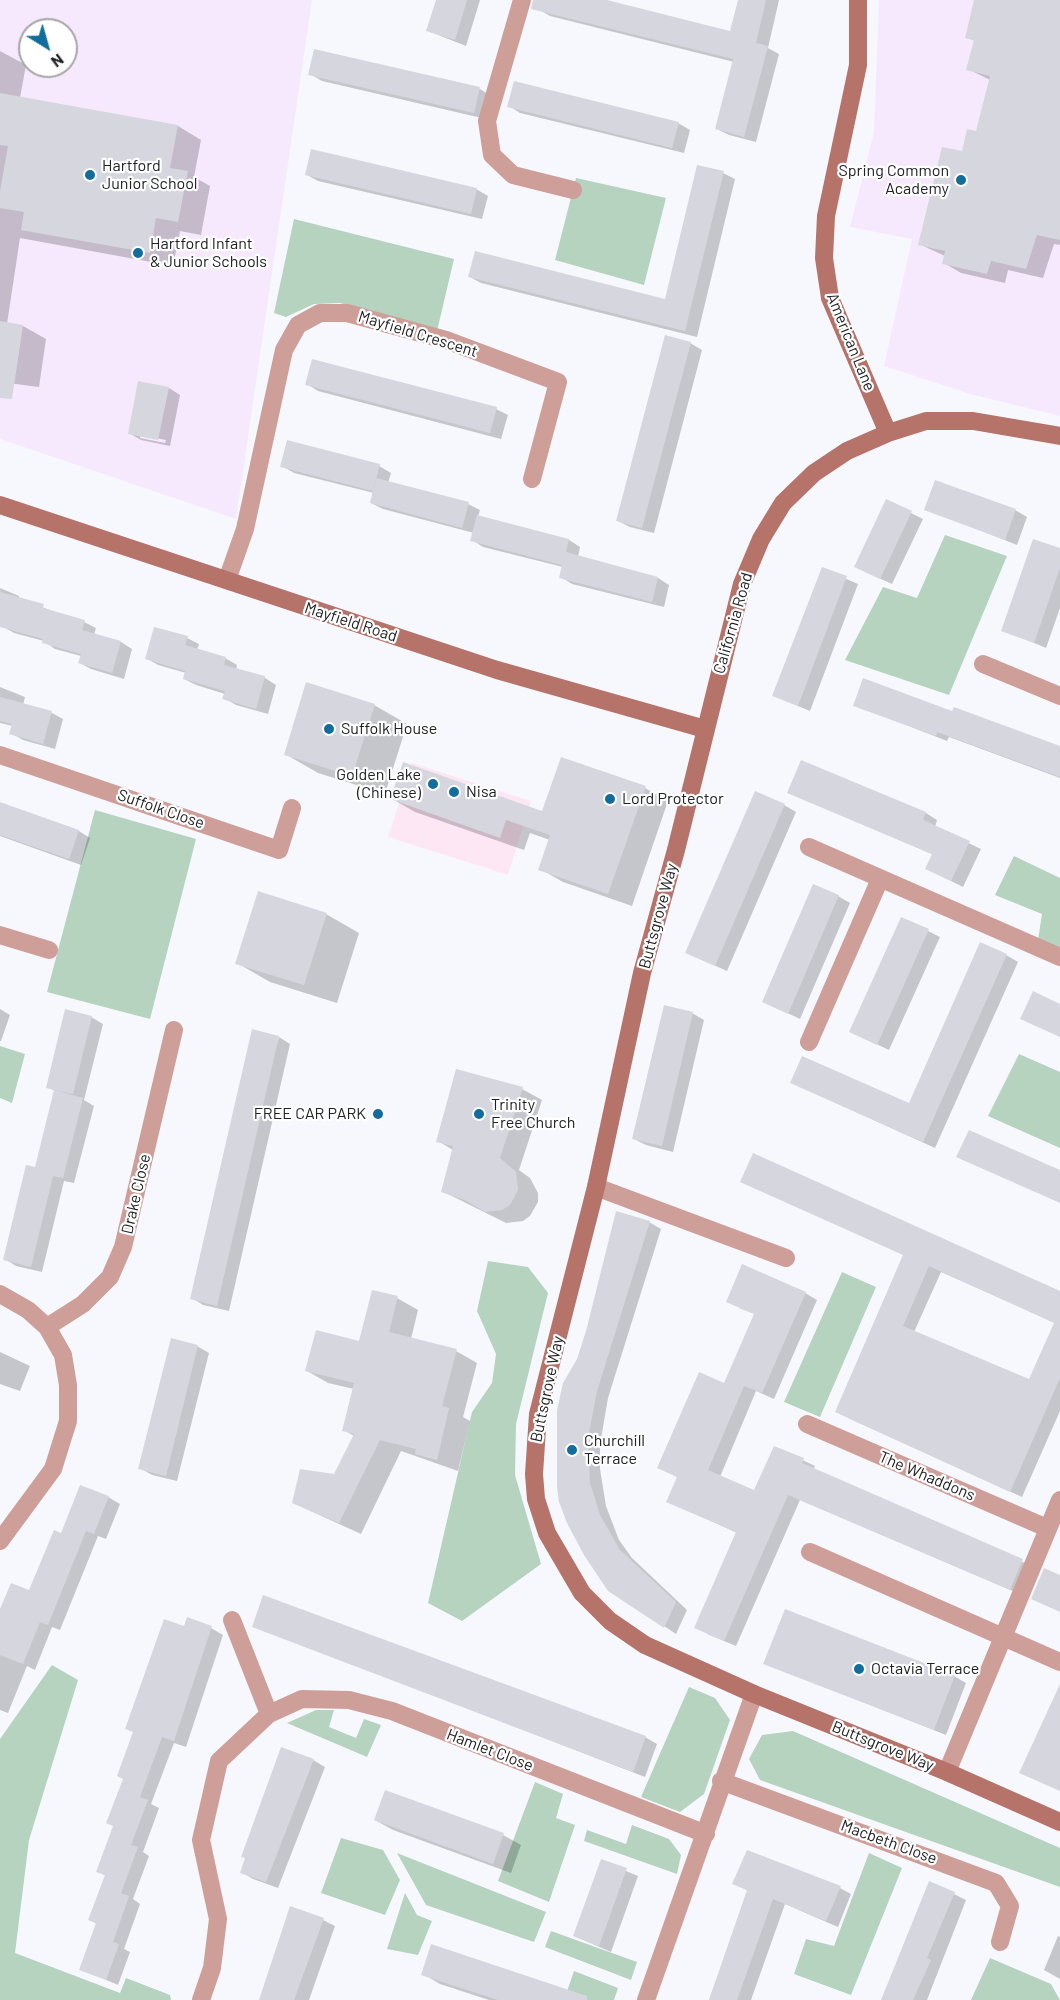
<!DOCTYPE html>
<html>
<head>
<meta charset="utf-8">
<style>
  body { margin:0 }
  #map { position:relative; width:1060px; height:2000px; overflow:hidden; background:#f7f8fe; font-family:Barlow,sans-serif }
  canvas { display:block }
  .north { position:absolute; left:18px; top:18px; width:60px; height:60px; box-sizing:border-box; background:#fff; border:2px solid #a6a6a7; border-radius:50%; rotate:143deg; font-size:16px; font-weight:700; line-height:24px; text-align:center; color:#202123 }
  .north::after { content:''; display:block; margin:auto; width:21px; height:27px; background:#126d9c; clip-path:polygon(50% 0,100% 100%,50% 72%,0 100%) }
</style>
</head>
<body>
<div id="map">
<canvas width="1060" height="2000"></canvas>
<div class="north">N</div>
</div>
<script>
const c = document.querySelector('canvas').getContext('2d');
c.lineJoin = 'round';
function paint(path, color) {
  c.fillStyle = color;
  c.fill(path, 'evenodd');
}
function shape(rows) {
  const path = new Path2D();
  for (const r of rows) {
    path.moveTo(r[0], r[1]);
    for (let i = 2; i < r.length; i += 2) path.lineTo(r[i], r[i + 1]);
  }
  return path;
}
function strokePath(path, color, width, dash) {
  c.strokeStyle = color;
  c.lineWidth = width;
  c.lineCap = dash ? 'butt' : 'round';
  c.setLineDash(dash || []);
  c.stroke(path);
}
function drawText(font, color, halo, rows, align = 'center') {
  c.font = font + ' Barlow,sans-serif';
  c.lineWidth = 4.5;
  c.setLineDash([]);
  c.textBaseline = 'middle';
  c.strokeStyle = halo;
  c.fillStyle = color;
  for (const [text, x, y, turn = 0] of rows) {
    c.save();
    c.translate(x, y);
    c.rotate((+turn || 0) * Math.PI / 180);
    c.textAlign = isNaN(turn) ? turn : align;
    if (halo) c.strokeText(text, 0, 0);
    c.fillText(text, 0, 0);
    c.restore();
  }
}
paint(shape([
  [412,763,531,801,508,875,388,837]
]), '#fee7f4');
paint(shape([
  [0,0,312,0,236,519,0,439],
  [30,30,66,30,66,66,30,66],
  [879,0,1060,0,1060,416,970,394,884,366,912,239,850,227,874,132]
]), '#f6e9fd');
paint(shape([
  [576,178,666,198,644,285,555,260],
  [294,219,454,259,437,331,340,303,314,304,286,317,274,313],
  [945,535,1007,556,949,695,845,660,883,587,917,598],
  [95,810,196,839,150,1019,47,992],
  [1014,856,1060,878,1060,950,1038,940,1042,914,995,895],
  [0,1046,25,1054,12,1103,0,1098],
  [1019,1054,1060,1072,1060,1148,988,1116],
  [488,1261,528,1267,548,1293,516,1424,515,1475,541,1564,462,1621,428,1603,472,1412,492,1383,496,1354,477,1311],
  [842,1272,876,1287,820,1417,784,1402],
  [52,1665,78,1680,29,1840,15,1953,120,1993,126,1978,170,1995,171,2000,0,2000,0,1739],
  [689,1687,715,1698,730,1720,704,1794,680,1812,641,1797],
  [316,1710,334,1710,329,1727,356,1738,364,1719,381,1725,367,1757,287,1723],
  [793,1731,1060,1848,1060,1887,760,1780,749,1759,762,1735],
  [535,1782,563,1794,556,1818,575,1825,549,1902,498,1881],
  [632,1825,669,1839,681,1855,677,1874,584,1841,587,1830,626,1844],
  [341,1838,383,1850,400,1880,385,1915,321,1893],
  [397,1853,546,1912,534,1942,426,1905],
  [869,1853,902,1868,851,1995,794,1974,806,1939,834,1946],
  [405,1893,417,1915,432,1921,418,1955,387,1949],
  [551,1931,637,1962,631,1980,545,1947],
  [990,1958,1051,1984,1060,2000,971,2000],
  [574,1971,618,1988,614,2000,564,2000]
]), '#b5d3bf');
paint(shape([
  [437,0,480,0,466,46,428,31],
  [541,0,600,0,731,32,739,0,779,0,768,48,779,54,756,142,729,135,717,129,734,62,550,16,538,9],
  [976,0,1060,0,1060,245,1054,244,1043,278,1008,270,1005,283,961,273,944,263,945,256,919,244,963,153,977,133,990,80,968,69,975,41,967,37],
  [316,50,480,89,491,96,486,119,322,81,310,74],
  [0,51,26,65,20,98,178,126,201,140,194,177,210,186,201,235,180,231,173,266,20,238,7,324,23,326,46,339,39,387,0,382],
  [509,106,678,123,690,130,684,153,520,113],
  [723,173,735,179,697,337,481,283,470,277,666,300],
  [307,175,476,189,488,196,482,219,318,181],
  [690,343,702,350,654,533,630,527,618,521],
  [307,384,496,409,508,415,501,439,318,391],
  [169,388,180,395,170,446,141,440,129,433],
  [140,435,166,440,165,443,140,438],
  [282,466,379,466,391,473,388,483,468,504,480,510,478,517,569,540,580,547,578,557,658,578,669,585,664,607,572,584,561,577,563,567,483,547,472,540,474,533,383,509,371,503,374,493,294,473],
  [887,501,923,519,892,584,868,573],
  [926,509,1015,510,1027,517,1017,545],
  [1060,550,1060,608,1046,648,1003,630],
  [823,569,858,584,810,711,774,696],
  [0,588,19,596,19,599,84,622,96,628,94,635,121,642,132,649,124,679,91,669,80,663,81,656,55,649,44,641,14,633,2,626],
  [187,638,199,644,197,650,225,658,237,665,236,670,265,678,276,685,268,714,236,705,224,698,225,694,196,685,184,679,186,673,158,665,146,658],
  [0,687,25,697,23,705,52,713,63,719,55,749,23,740,11,733,13,726,0,723],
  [374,705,407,724,385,794,318,773,285,754],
  [855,705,953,713,1060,748,1060,778,949,737,947,741],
  [802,762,926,813,937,820,935,827,981,849,963,887,927,869,934,855,789,793],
  [645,788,668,801,632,906,563,882,540,869,550,840,530,833,524,850,415,812,392,799,543,813],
  [0,804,79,831,90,838,81,865,0,836],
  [784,805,796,812,727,971,687,953],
  [838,896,850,903,800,1019,764,1002],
  [326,914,359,933,337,1003,270,982,237,963],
  [928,931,940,937,889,1050,851,1032],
  [1006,955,1018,962,935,1148,792,1083,910,1105],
  [0,1009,10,1015,1,1041,0,1041],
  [692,1013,704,1020,673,1152,646,1145,634,1139],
  [91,1017,103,1024,84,1100,94,1106,74,1183,64,1181,42,1272,16,1266,5,1259,36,1169,55,1091,47,1087],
  [279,1037,290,1044,229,1311,203,1305,192,1298],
  [522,1089,542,1100,519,1170,530,1178,538,1193,538,1202,530,1216,523,1221,506,1223,442,1191,453,1150,438,1141],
  [649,1222,661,1229,608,1398,600,1445,600,1469,606,1506,619,1540,632,1558,687,1610,676,1634,610,1590,585,1554,579,1359],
  [904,1255,1060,1293,1060,1411,1022,1497,848,1418],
  [941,1272,1056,1323,1030,1381,914,1332],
  [805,1293,817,1300,774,1399,756,1391,720,1477,755,1492,775,1447,815,1466,813,1470,1034,1567,1022,1595,800,1500,736,1646,707,1634,737,1533,668,1501,679,1478,659,1467,724,1384,755,1314,739,1308],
  [397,1298,418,1310,411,1339,456,1351,477,1363,463,1417,470,1421,458,1471,401,1451,361,1534,293,1503,335,1476,354,1436,344,1430,354,1389,328,1383,307,1371,360,1342],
  [197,1346,209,1353,177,1481,152,1475,140,1468],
  [0,1352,30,1366,20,1391,0,1384],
  [108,1497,120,1504,106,1539,98,1536,60,1630,52,1627,35,1670,27,1666,8,1713,0,1710,0,1613,30,1592,62,1535],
  [254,1626,645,1737,657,1744,645,1777],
  [211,1628,223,1635,186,1747,174,1743,151,1804,159,1808,143,1852,149,1856,133,1899,140,1904,124,1949,130,1952,118,1985,81,1969,97,1924,90,1920,106,1876,98,1871],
  [765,1663,954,1676,966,1683,946,1735],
  [313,1760,325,1767,278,1888,253,1879,241,1872],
  [375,1820,503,1835,521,1845,511,1873,393,1830],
  [602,1861,638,1876,611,1952,574,1936],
  [734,1883,840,1888,851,1894,838,1927,785,1904,751,2000,709,2000,748,1891],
  [954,1894,966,1900,927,2000,883,2000],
  [323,1920,335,1926,309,2000,260,2000],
  [1058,1936,1060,1937,1060,1979,1044,1970],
  [423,1974,573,2000,489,2000,440,1984]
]), '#0003');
paint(shape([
  [436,0,467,0,455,40,426,31],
  [533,0,607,0,730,31,738,0,766,0,756,43,768,46,744,137,715,129,733,59,531,9],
  [974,0,1060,0,1060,240,1037,235,1026,269,991,261,987,274,942,264,945,251,918,245,942,147,962,151,967,129,976,131,990,76,966,70,974,40,965,38],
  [314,49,480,87,474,113,308,75],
  [514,81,679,122,672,148,507,107],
  [0,93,178,125,170,168,188,171,178,222,156,218,150,253,21,230,24,212,0,208,0,191,8,146,0,145],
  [311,149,477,188,471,214,305,175],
  [697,165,724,171,685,331,468,277,475,251,665,299],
  [0,321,23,325,12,399,0,398],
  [665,335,691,342,642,528,616,521],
  [312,359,497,407,490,433,305,385],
  [138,381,169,387,158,440,128,434],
  [287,440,380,464,373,491,280,467],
  [376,478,469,502,462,528,370,503],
  [935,480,1016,509,1005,540,924,510],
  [886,499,912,511,880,579,854,567],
  [477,515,569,539,566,552,658,577,652,602,559,578,562,565,470,541],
  [1033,539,1060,548,1060,568,1034,643,1001,631],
  [822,567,847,576,798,706,772,696],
  [0,592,44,604,43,608,85,620,82,630,121,641,112,673,78,663,81,654,42,643,43,639,0,627],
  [154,627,188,636,185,645,226,657,224,665,265,676,256,709,222,699,225,691,183,679,185,671,145,659],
  [863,678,952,711,954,707,1060,746,1060,777,937,732,936,736,853,706],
  [306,682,375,704,352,776,284,755],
  [0,697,52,711,43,744,9,734,12,724,0,721],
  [561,757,646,786,608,894,538,870,550,835,506,820,500,838,390,799,403,762,542,811],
  [801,760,926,812,923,820,970,841,951,881,925,869,932,854,787,793],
  [755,791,785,804,715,966,685,953],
  [0,802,79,830,69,859,0,835],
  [813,884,839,895,788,1014,762,1002],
  [258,891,327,913,304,985,235,964],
  [901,917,929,929,877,1045,849,1032],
  [980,942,1007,954,923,1142,790,1083,802,1056,909,1103],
  [1033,991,1060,1004,1060,1037,1020,1019],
  [664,1005,693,1012,662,1146,632,1139],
  [65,1009,92,1016,73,1094,46,1088],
  [252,1029,279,1036,217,1306,190,1299],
  [456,1069,523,1087,500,1158,516,1172,518,1190,510,1205,502,1210,485,1212,465,1200,441,1192,453,1146,436,1142],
  [54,1090,83,1098,63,1178,53,1176,31,1267,3,1260,26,1165,35,1167],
  [969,1130,1060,1170,1060,1203,956,1157],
  [753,1153,1060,1291,1060,1378,1010,1492,835,1412,903,1255,740,1182],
  [929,1266,1054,1323,1029,1379,903,1326],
  [616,1211,650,1221,597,1391,588,1438,590,1483,600,1515,620,1550,676,1602,664,1628,608,1591,584,1555,567,1523,559,1502,557,1487,557,1410,563,1383,577,1359,586,1331],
  [742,1264,806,1292,762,1393,744,1386,708,1470,754,1490,774,1446,804,1458,802,1463,1023,1559,1010,1590,788,1495,724,1641,694,1628,736,1532,666,1502,677,1477,657,1468,699,1372,724,1383,754,1314,726,1302],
  [372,1290,398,1296,389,1332,457,1349,442,1406,449,1408,437,1460,415,1454,416,1449,380,1440,339,1523,292,1503,300,1469,334,1474,354,1434,342,1431,354,1383,305,1371,316,1330,359,1341],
  [171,1338,198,1345,166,1476,138,1469],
  [80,1485,109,1496,94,1534,86,1531,48,1625,40,1622,23,1664,0,1655,0,1609,11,1583,29,1590,54,1530,61,1533],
  [1044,1568,1060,1575,1060,1612,1031,1599],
  [263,1595,646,1736,633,1772,252,1627],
  [785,1609,955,1675,934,1730,763,1664],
  [187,1617,212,1626,174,1741,162,1737,140,1797,148,1800,131,1845,138,1847,121,1893,129,1896,113,1942,119,1944,106,1980,79,1970,96,1923,88,1920,105,1875,96,1872,113,1826,106,1823,123,1779,117,1776,133,1732,125,1729,164,1619,184,1626],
  [1060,1684,1060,1791,1019,1773],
  [281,1747,314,1759,266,1882,240,1873,245,1858,241,1857],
  [385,1790,504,1833,493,1864,374,1820],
  [747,1850,841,1886,826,1921,773,1899,737,2000,709,2000,747,1890,732,1884],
  [601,1859,627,1868,599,1946,573,1936],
  [929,1881,955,1892,927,1958,931,1960,913,2000,881,2000],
  [290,1906,324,1918,294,2000,259,2000],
  [431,1944,587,1996,587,2000,498,2000,421,1975]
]), '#d6d7de');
strokePath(shape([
  [522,0,487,121,492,155,513,175,573,190],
  [227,580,245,529,284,350,298,325,320,313,347,313,446,340,558,382,532,479],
  [983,664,1060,696],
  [0,755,279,850,292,808],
  [809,847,1060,957],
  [0,935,49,950],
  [809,1042,880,879],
  [596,1187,786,1258],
  [0,1294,28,1310,47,1327,63,1355,68,1385,68,1421,53,1469,0,1541],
  [47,1327,83,1304,110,1277,123,1247,174,1030],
  [807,1424,1047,1528],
  [810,1552,1060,1662],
  [232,1620,269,1714],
  [947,1772,1060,1500],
  [721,1781,996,1883,1010,1906,1000,1942],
  [201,2000,212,1968,218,1919,201,1840,219,1761,269,1714,302,1699,349,1700,392,1711,706,1834],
  [646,2000,754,1694]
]), '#ce9f98', 18);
strokePath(shape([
  [858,0,858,65,826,216,824,258,830,298,888,433],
  [1060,436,973,421,926,421,888,433,847,451,814,473,783,503,761,539,742,584,676,850,642,973,596,1187,538,1414,534,1474,536,1499,547,1533,582,1593,610,1621,645,1645,754,1694,947,1772,1060,1822],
  [0,505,497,670,705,729]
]), '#b6736a', 18);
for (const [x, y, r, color] of [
  [90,175,6,"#126d9c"],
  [961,180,6,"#126d9c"],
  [138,253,6,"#126d9c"],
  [329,729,6,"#126d9c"],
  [433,784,6,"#126d9c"],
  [454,792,6,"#126d9c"],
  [610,799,6,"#126d9c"],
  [378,1114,6,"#126d9c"],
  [479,1114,6,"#126d9c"],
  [572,1450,6,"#126d9c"],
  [859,1669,6,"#126d9c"]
]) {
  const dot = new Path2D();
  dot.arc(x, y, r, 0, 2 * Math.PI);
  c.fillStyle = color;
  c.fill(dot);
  strokePath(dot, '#fff', 2);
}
drawText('16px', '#202123', '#fff', [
  ["Hartford",102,166],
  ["Junior School",102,184],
  ["Spring Common",949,171,"right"],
  ["Academy",949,189,"right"],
  ["Hartford Infant",150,244],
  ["& Junior Schools",150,262],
  ["Suffolk House",341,729],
  ["Golden Lake",421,775,"right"],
  ["(Chinese)",421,793,"right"],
  ["Nisa",466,792],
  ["Lord Protector",622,799],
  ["Trinity",491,1105],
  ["Free Church",491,1123],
  ["FREE CAR PARK",366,1114,"right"],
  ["Churchill",584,1441],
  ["Terrace",584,1459],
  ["Octavia Terrace",871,1669]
], 'left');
drawText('16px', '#202123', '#fff', [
  ["Mayfield Crescent",418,334,17],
  ["American Lane",851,342,68],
  ["Mayfield Road",351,622,18],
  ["California Road",733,623,-74],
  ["Suffolk Close",161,809,19],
  ["Buttsgrove Way",658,916,-75],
  ["Drake Close",136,1194,-77],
  ["Buttsgrove Way",547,1389,-78],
  ["The Whaddons",927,1476,23],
  ["Buttsgrove Way",883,1746,22],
  ["Hamlet Close",490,1750,21],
  ["Macbeth Close",889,1842,20]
]);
</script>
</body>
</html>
